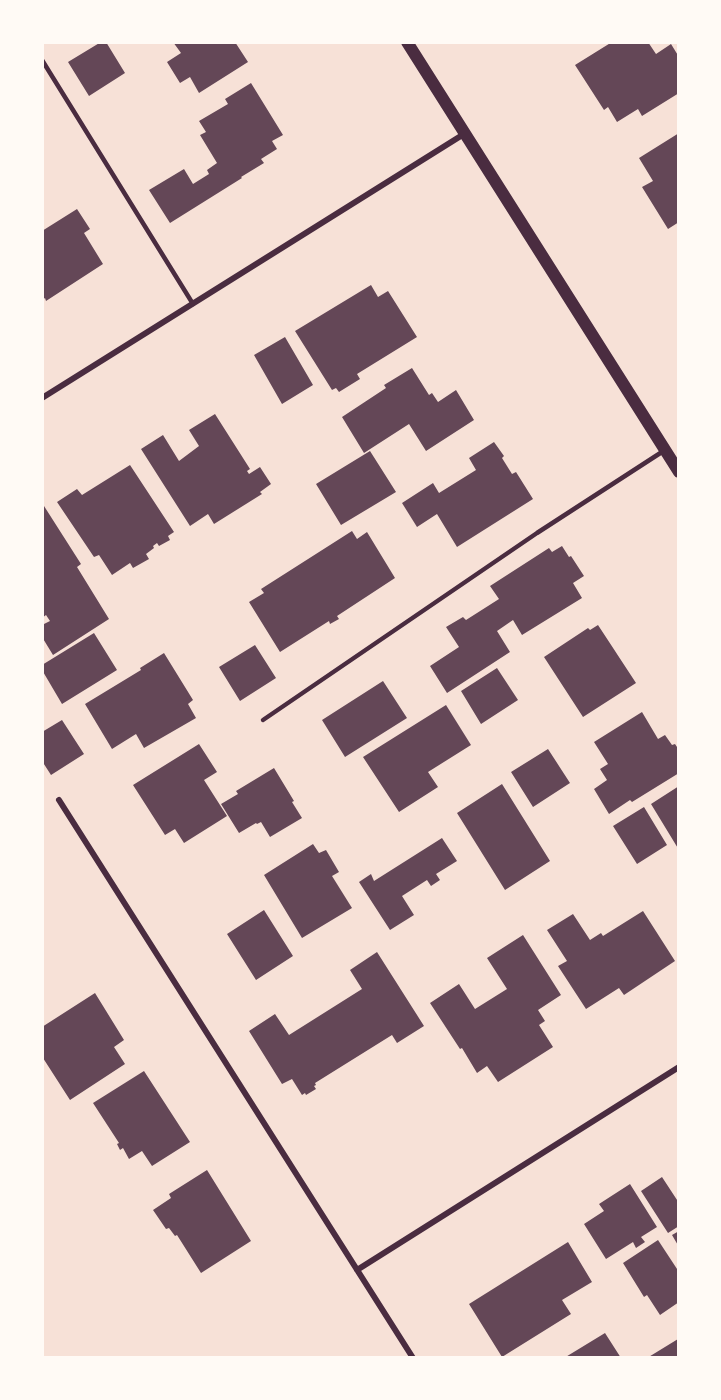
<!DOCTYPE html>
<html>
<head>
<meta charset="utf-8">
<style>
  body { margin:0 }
  #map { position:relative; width:721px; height:1400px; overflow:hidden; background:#f7e1d7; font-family:Helvetica,sans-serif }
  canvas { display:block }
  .frame { position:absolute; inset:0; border:44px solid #fffaf5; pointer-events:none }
</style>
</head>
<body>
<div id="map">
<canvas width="721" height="1400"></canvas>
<div class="frame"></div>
</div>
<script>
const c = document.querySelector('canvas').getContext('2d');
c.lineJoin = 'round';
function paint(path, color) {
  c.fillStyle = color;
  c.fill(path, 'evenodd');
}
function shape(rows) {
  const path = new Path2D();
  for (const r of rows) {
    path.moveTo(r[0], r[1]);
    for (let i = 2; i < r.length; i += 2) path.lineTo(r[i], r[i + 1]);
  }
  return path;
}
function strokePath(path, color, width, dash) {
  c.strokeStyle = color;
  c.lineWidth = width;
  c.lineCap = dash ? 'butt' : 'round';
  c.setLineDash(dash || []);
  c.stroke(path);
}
paint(shape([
  [101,42,106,42,125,73,89,96,68,62],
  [173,42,235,42,248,62,199,93,190,77,180,83,167,62,181,53],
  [612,42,648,42,656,54,671,44,679,57,679,93,642,116,638,109,617,122,608,107,604,110,575,65],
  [251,83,283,135,272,141,277,149,261,159,264,163,241,177,242,178,170,223,149,190,184,169,193,184,209,174,207,170,217,163,200,135,206,132,199,121,228,104,225,99],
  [679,133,679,222,668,229,642,187,653,181,639,158],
  [77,209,90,229,84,233,103,264,46,301,45,298,42,300,42,231],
  [371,285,378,297,388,291,417,337,357,374,360,379,339,392,336,388,332,390,295,331],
  [285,337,313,385,282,404,254,355],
  [412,368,429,395,432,393,438,402,456,390,474,420,426,451,409,424,364,453,342,417,386,388,384,385],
  [215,414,250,469,247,471,249,474,260,467,271,484,260,492,262,494,214,524,208,514,190,526,141,449,163,435,179,461,199,446,189,430],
  [494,442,504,456,502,458,512,474,516,472,533,499,457,547,437,514,417,527,402,503,433,483,439,493,476,470,469,458],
  [370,451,396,492,341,525,316,484],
  [130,465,174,532,168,536,170,540,159,546,157,543,153,546,154,548,146,554,149,559,133,568,130,563,112,575,99,555,94,557,57,502,77,489,82,495],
  [44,506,81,564,77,567,109,619,53,655,42,637,42,625,50,621,46,615,42,618,42,507],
  [352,531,357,539,367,532,395,578,337,616,339,619,330,624,329,621,280,652,249,602,264,593,261,589],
  [562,546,569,557,571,556,584,576,573,583,582,598,522,635,513,620,497,631,510,652,447,693,430,666,459,647,446,627,463,617,466,620,499,599,490,586,549,548,552,552],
  [598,625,636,683,583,717,544,657,588,628,590,630],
  [94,633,117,670,62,704,42,670,42,665],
  [255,645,276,678,240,701,219,667],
  [164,653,193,700,188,704,196,718,144,748,136,734,112,749,85,704,141,670,140,668],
  [497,668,518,700,481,724,461,691],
  [383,681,407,718,345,757,322,720],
  [446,705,471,745,428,772,438,787,399,812,363,757],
  [642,712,658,739,665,735,672,745,675,744,679,750,679,773,632,802,630,800,609,814,594,789,607,780,600,769,608,764,594,742],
  [62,720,84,754,51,775,42,761,42,732],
  [199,744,217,772,204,780,227,816,184,843,175,829,165,835,133,785],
  [548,749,570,783,533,807,511,772],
  [274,768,294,801,292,802,302,818,270,837,261,822,257,824,256,823,239,833,221,804,238,794,236,791],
  [502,784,550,861,505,890,457,813],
  [679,786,679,850,651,804],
  [644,807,667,845,637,864,613,826],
  [442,838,457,861,436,874,440,880,431,886,427,880,402,896,414,915,390,930,359,882,371,874,374,881],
  [313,844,319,853,326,850,339,872,332,876,352,908,302,938,264,875],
  [264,910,293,956,256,980,227,934],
  [643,911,675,961,624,995,619,988,586,1009,558,966,567,961,547,930,573,914,590,940,601,933,603,936],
  [523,935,561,995,538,1010,545,1021,539,1025,553,1047,498,1082,487,1066,477,1073,462,1048,460,1049,430,1003,459,984,475,1009,507,989,487,958],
  [377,952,424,1026,397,1043,392,1035,315,1083,316,1085,314,1086,316,1089,306,1095,305,1093,302,1095,292,1079,282,1084,249,1031,275,1014,289,1035,362,989,350,970],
  [95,993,124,1040,114,1047,125,1064,70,1100,43,1058,42,1059,42,1027],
  [144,1071,190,1142,152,1166,142,1151,129,1159,123,1148,120,1150,117,1144,119,1143,93,1103],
  [207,1170,251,1241,201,1273,177,1235,175,1236,169,1228,166,1229,153,1210,171,1198,169,1194],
  [662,1177,679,1203,679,1226,668,1233,641,1191],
  [630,1184,657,1227,641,1237,645,1242,636,1248,633,1242,606,1259,584,1224,604,1211,599,1204],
  [679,1231,679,1247,672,1235],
  [658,1240,679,1272,679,1302,660,1315,647,1295,644,1297,623,1263],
  [568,1242,592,1282,562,1300,571,1314,502,1357,469,1304],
  [605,1333,621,1358,564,1358],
  [678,1339,679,1358,647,1358]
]), '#644757');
strokePath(shape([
  [42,60,193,304],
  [263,720,537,533,665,450]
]), '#4a2c40', 4.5);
strokePath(shape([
  [42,398,464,134],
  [59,800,413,1358],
  [357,1270,679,1067]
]), '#4a2c40', 6);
strokePath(shape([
  [407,42,679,472]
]), '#4a2c40', 12);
</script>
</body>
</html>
